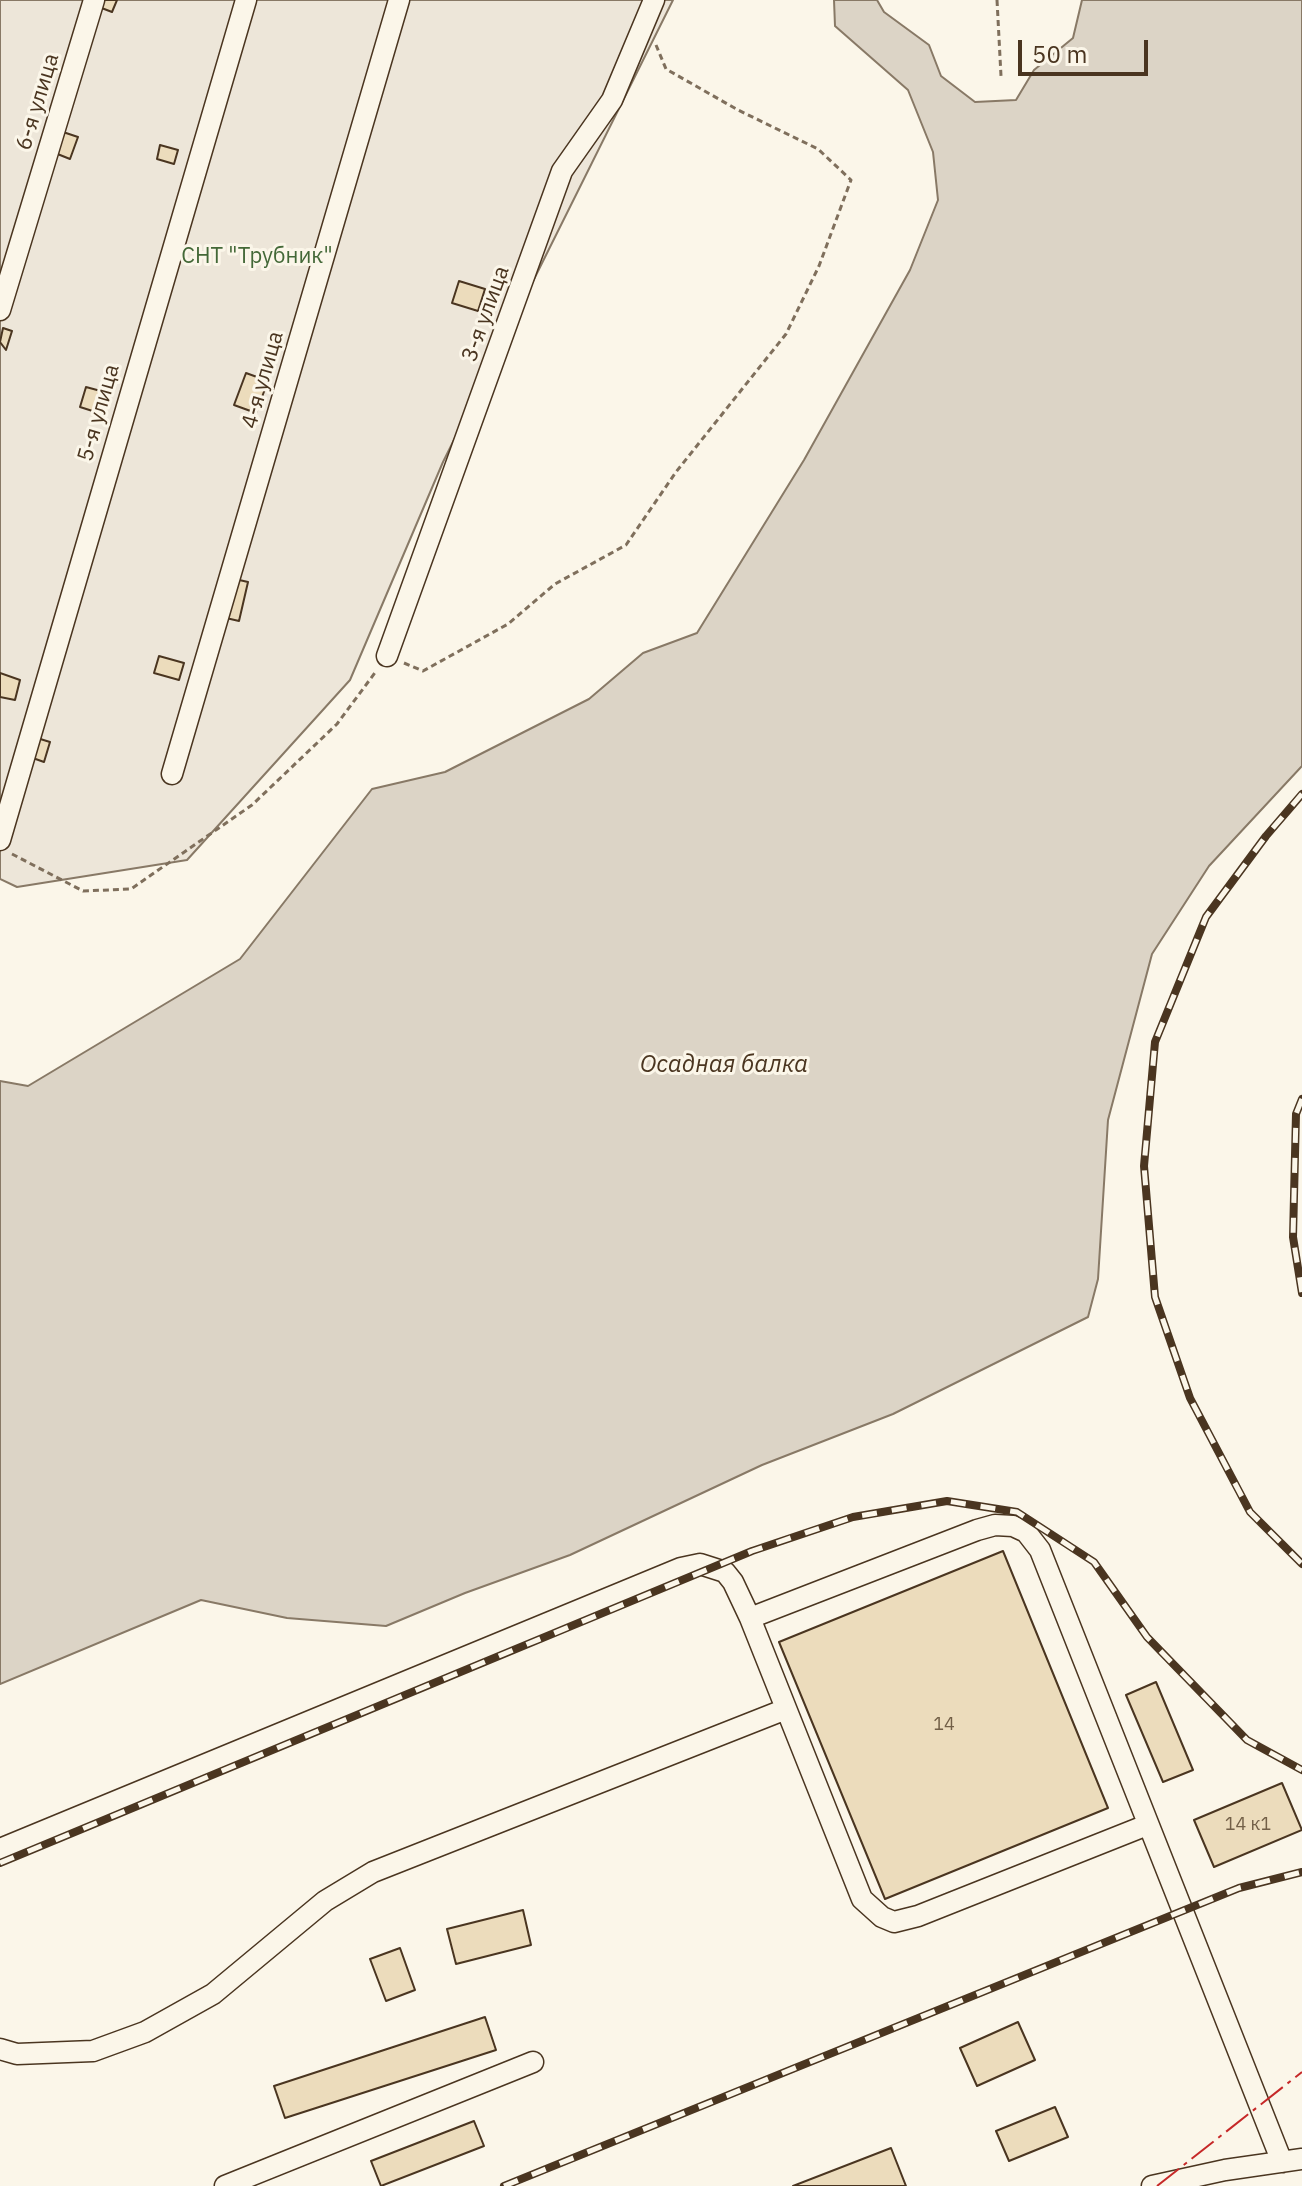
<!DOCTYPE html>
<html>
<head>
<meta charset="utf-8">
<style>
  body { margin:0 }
  #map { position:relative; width:1302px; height:2186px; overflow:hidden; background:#fbf6e9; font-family:"IBM Plex Sans",sans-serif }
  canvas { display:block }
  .scale { position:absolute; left:1018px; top:40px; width:130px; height:36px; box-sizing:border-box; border:4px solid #4a3520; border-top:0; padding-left:10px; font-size:24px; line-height:28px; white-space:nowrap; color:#4a3520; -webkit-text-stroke:6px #fbf6e9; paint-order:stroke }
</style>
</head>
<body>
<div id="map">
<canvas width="1302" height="2186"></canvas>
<div class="scale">50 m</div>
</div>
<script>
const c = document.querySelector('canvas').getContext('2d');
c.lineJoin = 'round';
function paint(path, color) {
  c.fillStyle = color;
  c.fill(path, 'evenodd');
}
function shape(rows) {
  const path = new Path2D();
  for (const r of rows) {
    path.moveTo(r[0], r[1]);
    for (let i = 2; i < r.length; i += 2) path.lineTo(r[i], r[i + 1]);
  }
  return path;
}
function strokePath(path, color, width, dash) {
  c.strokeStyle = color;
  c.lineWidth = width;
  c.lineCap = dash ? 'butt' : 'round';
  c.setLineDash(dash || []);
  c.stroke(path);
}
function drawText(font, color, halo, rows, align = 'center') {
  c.font = font + ' "IBM Plex Sans",sans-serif';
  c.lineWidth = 6;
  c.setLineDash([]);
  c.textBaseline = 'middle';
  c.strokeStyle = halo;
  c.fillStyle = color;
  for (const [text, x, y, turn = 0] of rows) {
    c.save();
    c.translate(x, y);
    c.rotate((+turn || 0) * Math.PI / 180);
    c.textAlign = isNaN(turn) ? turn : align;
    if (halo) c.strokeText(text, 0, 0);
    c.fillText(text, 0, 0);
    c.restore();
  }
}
const green = shape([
  [0,0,673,0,443,462,350,680,187,860,17,887,0,879,0,0]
]);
paint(green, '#ede6d9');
strokePath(green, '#887966', 2);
const water = shape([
  [834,0,877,0,884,12,929,45,941,76,975,102,1016,100,1034,70,1073,38,1082,0,1302,0,1302,766,1209,866,1152,954,1108,1120,1098,1279,1088,1317,893,1414,762,1465,570,1555,465,1593,386,1626,287,1618,201,1600,0,1684,0,1081,28,1086,240,959,372,789,445,772,589,699,643,653,697,633,804,460,910,270,938,200,933,152,908,90,835,26,834,0]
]);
paint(water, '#dcd4c6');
strokePath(water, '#887966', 2);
const building = shape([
  [101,0,117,0,112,12,99,7,101,0],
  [63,132,78,137,70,159,55,153,63,132],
  [160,145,178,150,174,164,157,159,160,145],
  [459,281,485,289,478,311,452,303,459,281],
  [3,328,12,331,6,350,0,342,3,328],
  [246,373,268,381,256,413,234,405,246,373],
  [86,387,108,393,102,414,80,407,86,387],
  [235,579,248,582,239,621,226,618,235,579],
  [159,656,184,663,179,680,154,673,159,656],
  [0,673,20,680,15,700,0,697,0,673],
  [37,738,50,742,44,762,30,757,37,738],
  [1003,1551,1108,1808,885,1899,779,1642,1003,1551],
  [1156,1682,1193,1770,1163,1782,1126,1695,1156,1682],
  [1282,1783,1302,1830,1214,1867,1194,1820,1282,1783],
  [523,1910,531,1945,456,1964,447,1929,523,1910],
  [400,1948,415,1990,386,2001,370,1959,400,1948],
  [485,2017,496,2050,285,2118,274,2086,485,2017],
  [1018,2022,1035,2060,977,2086,960,2048,1018,2022],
  [1055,2107,1068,2137,1009,2161,996,2131,1055,2107],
  [474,2121,484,2146,381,2186,371,2161,474,2121],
  [891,2148,906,2186,793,2186,891,2148]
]);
paint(building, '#ecdcbc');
strokePath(building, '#4a3520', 2);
const minor = shape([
  [0,310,94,0],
  [387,656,562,171,612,100,654,0],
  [172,774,399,0],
  [0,840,246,0],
  [750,1618,977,1530,995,1525,1013,1526,1026,1532,1040,1550,1282,2162],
  [0,1849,681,1568,700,1564,725,1572,733,1582,750,1618,862,1899,882,1917,894,1922,918,1916,1147,1825],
  [0,2049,17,2054,93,2051,145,2032,213,1994,325,1901,373,1872,786,1709],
  [225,2186,533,2062],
  [1152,2186,1225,2170,1302,2159]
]);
strokePath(minor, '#4a3520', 23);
strokePath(shape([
  [997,0,1001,76],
  [404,663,423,671,508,624,555,584,626,545,676,472,786,334,819,266,851,180,818,149,738,110,666,69,656,45],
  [12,854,83,891,131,889,252,805,337,724,377,670]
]), '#7f6f5c', 3, [6, 4]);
strokePath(minor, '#fbf6e9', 20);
const rail = shape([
  [1302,794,1266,836,1206,917,1155,1042,1144,1166,1155,1297,1190,1398,1250,1512,1302,1564],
  [1302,1099,1296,1114,1293,1237,1302,1293],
  [0,1863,752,1551,853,1517,947,1501,1017,1512,1094,1562,1147,1637,1247,1740,1302,1770],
  [504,2186,1239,1888,1302,1872]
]);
strokePath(rail, '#4a3520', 8);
strokePath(rail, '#fbf6e9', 5, [15]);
strokePath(shape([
  [1157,2186,1302,2072]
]), '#c62828', 2, [28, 6, 4, 6]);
drawText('18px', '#725f47', null, [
  ["14",944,1725],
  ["14 к1",1248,1825]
]);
drawText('22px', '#4a3520', '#fbf6e9', [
  ["6-я улица",38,102,-73],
  ["3-я улица",486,314,-70],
  ["4-я улица",263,380,-74],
  ["5-я улица",99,413,-74]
]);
drawText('22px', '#436837', '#fbf6e9', [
  ["СНТ \"Трубник\"",257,257]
]);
drawText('italic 24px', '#4a3520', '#fbf6e9', [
  ["Осадная балка",724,1065]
]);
</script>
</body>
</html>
